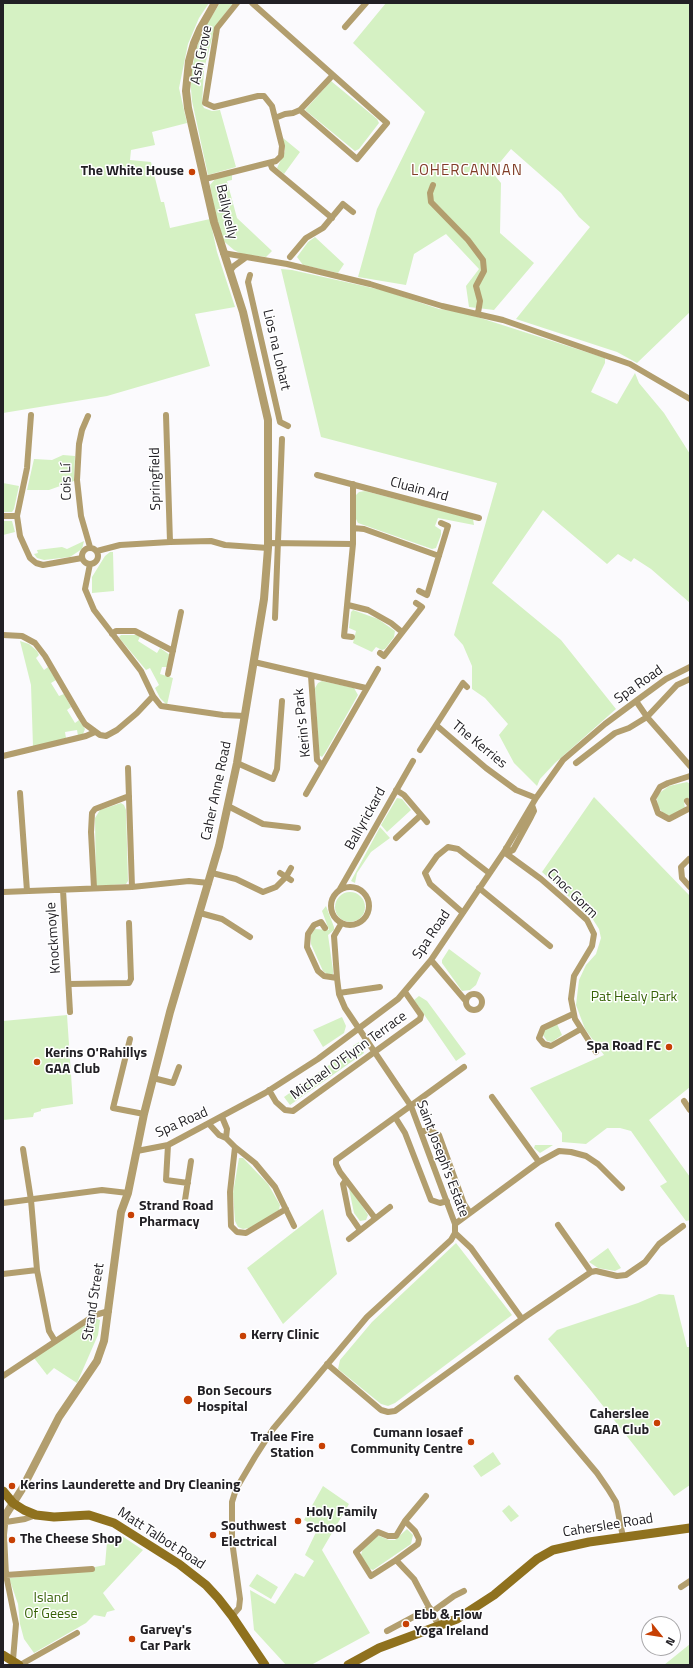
<!DOCTYPE html>
<meta charset="utf-8">
<style>
body{margin:0}
#map{position:relative;width:693px;height:1668px;overflow:hidden;background:#fbfafd;font-family:"Titillium Web",sans-serif}
canvas{display:block}
.frame{position:absolute;inset:0;border:4px solid #222025;pointer-events:none}
.north{position:absolute;left:641px;top:1616px;width:40px;height:40px;box-sizing:border-box;background:#fff;border:1px solid #a7a6a8;border-radius:50%;rotate:120deg;font-size:11px;font-weight:700;line-height:16px;text-align:center;color:#222025}
.north::after{content:'';display:block;margin:auto;width:14px;height:18px;background:#c74004;clip-path:polygon(50% 0,100% 100%,50% 72%,0 100%)}
</style>
<div id="map">
<canvas width="693" height="1668"></canvas>
<div class="frame"></div>
<div class="north">N</div>
</div>
<script>
const c = document.querySelector('canvas').getContext('2d');
c.lineJoin = 'round';
function fillPath(path, color) { c.fillStyle = color; c.fill(path, 'evenodd'); }
const toPath = rows => new Path2D(rows.map(r => 'M' + r).join(''));
function stroke(path, color, width, dash) { c.strokeStyle = color; c.lineWidth = width; c.lineCap = dash ? 'butt' : 'round'; c.setLineDash(dash || []); c.stroke(path); }
function write(font, color, halo, rows, align = 'center') {
  c.font = font + ' "Titillium Web",sans-serif'; c.lineWidth = 3; c.setLineDash([]); c.textBaseline = 'middle'; c.strokeStyle = halo; c.fillStyle = color; for (const [text, x, y, turn = 0] of rows) {
    c.save(); c.translate(x, y); c.rotate((+turn || 0) * Math.PI / 180); c.textAlign = isNaN(turn) ? turn : align; if (halo) c.strokeText(text, 0, 0); c.fillText(text, 0, 0); c.restore();
  }
}
fillPath(toPath([
 [3,3,209,3,199,18,188,44,179,88,187,123,152,132,155,145,131,150,130,160,151,162,161,202,164,202,170,228,210,219,217,252,235,307,195,314,210,366,107,396,3,413],
 [220,3,233,3,215,27,204,69,202,104,204,108,212,111,220,110,236,167,208,175,192,101,190,77,197,47,203,30],
 [386,3,690,3,690,312,637,363,617,352,516,319,590,227,579,217,561,193,511,149,492,172,501,183,500,233,534,263,494,310,469,307,466,286,479,269,446,234,414,254,406,285,358,277,377,209,425,112,353,43],
 [331,81,377,119,379,123,359,149,355,151,305,110],
 [283,138,300,152,284,174,277,168,285,151],
 [232,174,232,180,227,181,237,218,272,251,266,257,242,254,234,250,220,238,210,185,216,178],
 [315,237,344,264,338,273,303,265,297,257,308,242],
 [281,269,292,270,386,291,439,309,465,313,605,358,605,363,591,392,617,404,635,373,639,383,664,413,690,454,690,603,651,569,634,558,631,562,618,554,607,564,543,510,492,583,561,640,616,709,555,763,540,779,537,786,514,763,499,735,508,724,485,698,472,689,472,666,463,645,454,635,497,483,321,437],
 [63,455,75,456,74,481,49,490,27,490,34,459,52,460],
 [3,483,19,486,14,509,12,512,3,512],
 [365,491,473,519,474,525,438,518,435,526,441,530,441,535,436,548,432,549,358,523,356,519,355,496,359,492],
 [3,521,12,521,15,532,3,535],
 [84,541,82,549,70,557,44,560,37,558,34,554,38,553,37,550,62,547,67,549],
 [110,552,113,552,114,591,92,593,92,577,105,556],
 [353,610,378,619,395,631,394,637,385,649,382,650,376,647,372,652,353,643,356,631,349,628,351,612],
 [121,635,138,635,140,637,138,641,157,653,160,648,170,655,167,667,162,667,160,674,173,678,167,705,160,698,155,688,159,685,150,668,146,670,121,640,119,637],
 [20,641,29,644,37,651,39,655,36,658,44,670,48,667,56,680,51,683,59,696,64,694,71,707,67,710,75,723,79,720,85,729,83,734,78,736,77,730,65,732,66,738,33,747,31,685],
 [322,681,354,688,358,695,325,753,322,757,319,755,315,688,318,683],
 [687,782,690,784,690,800,688,798,684,801,685,809,671,816,664,814,658,807,657,799,658,794,669,786],
 [594,797,690,896,690,1087,649,1120,690,1177,690,1220,686,1221,660,1186,667,1182,631,1131,620,1128,607,1128,586,1144,562,1142,562,1133,530,1088,604,1055,585,1029,576,1005,579,980,586,965,596,954,601,938,599,929,592,918,542,872],
 [397,798,402,799,411,810,387,832,381,825],
 [121,803,124,805,126,810,128,881,126,884,96,886,95,818,100,810],
 [380,827,390,838,371,852,357,873,355,883,351,881],
 '335 907a15 15 0 1 1 30 0a15 15 0 1 1-30 0Z',
 [326,906,334,927,334,930,328,935,333,970,333,974,330,976,323,971,311,944,311,935,315,929,329,930,322,911],
 [449,949,481,973,476,985,470,990,462,991,442,963,442,960],
 [419,996,427,1001,466,1054,456,1061,414,1000],
 [67,1015,73,1104,41,1109,41,1111,34,1113,33,1117,3,1120,3,1021],
 [342,1017,346,1026,344,1033,323,1047,313,1030],
 [557,1024,562,1035,552,1042,547,1041,543,1035,544,1030],
 [359,1042,364,1053,290,1105,284,1097,353,1048,353,1046],
 [535,1145,553,1145,540,1153,534,1148],
 [239,1158,243,1158,268,1184,280,1205,279,1210,266,1219,249,1228,243,1229,238,1227,235,1221,233,1193],
 [349,1189,351,1189,368,1215,366,1220,360,1221,354,1213],
 [323,1209,337,1274,283,1324,247,1268],
 [456,1243,512,1315,395,1403,388,1406,381,1404,338,1369,340,1360,372,1322],
 [608,1248,621,1268,615,1271,598,1268,589,1262],
 [659,1294,674,1295,687,1347,690,1347,690,1485,674,1496,592,1392,548,1339,557,1330,638,1303],
 [95,1318,100,1320,98,1335,77,1383,54,1368,47,1375,34,1358],
 [493,1452,501,1464,481,1477,473,1466],
 [323,1486,349,1504,322,1550,370,1633,311,1665,286,1665,254,1630,250,1590,275,1604,295,1573,304,1577,314,1561,305,1555,318,1528,304,1520],
 [509,1505,519,1516,511,1522,502,1511],
 [407,1529,413,1535,411,1544,373,1570,368,1568,361,1555,363,1548,377,1535,389,1540,395,1540],
 [122,1536,143,1550,103,1593,115,1610,107,1612,105,1617,94,1615,86,1623,34,1653,24,1639,20,1624,18,1604,9,1578,94,1570,95,1567,105,1565,107,1542],
 [257,1574,278,1587,271,1599,249,1586],
 [690,1644,690,1665,664,1665]
]), '#d5f1c3');
stroke(toPath([
 [252,3,387,123,357,159,300,110,333,75],
 [345,27,366,3],
 [275,118,285,114,293,113,300,110],
 [270,163,272,168,332,218],
 [205,179,276,161,281,156,282,146,272,106,264,96,258,96,214,107,205,103,217,28,237,3],
 [433,185,430,193,431,202,468,240,483,260,484,271,476,286,480,301,478,313],
 [223,253,287,264,370,284,442,306,503,320,630,364,690,399],
 [290,257,306,238,323,228,343,204,353,212],
 [230,271,234,266,245,258],
 [250,275,248,282,280,422,288,426],
 [31,415,27,468,17,516,20,536,30,558,36,563,43,565,82,558],
 [166,415,170,542],
 [88,416,82,430,79,444,77,480,81,516,90,547],
 [317,475,479,518],
 [3,516,17,516],
 [353,528,364,529,439,556],
 [268,543,353,544],
 '82 556a8 8 0 1 1 16 0a8 8 0 1 1-16 0Z',
 [97,551,120,545,170,542,211,541,225,545,268,548],
 [90,564,85,589,94,610,141,671,153,696,161,706,223,715,245,716],
 [419,591,427,595,448,526,441,523],
 [348,605,368,610,391,623,402,632],
 [275,618,282,439],
 [112,634,116,631,135,631,173,651],
 [3,635,22,636,35,643,45,656,80,716,85,724,100,735,106,736,117,730,137,713,153,696],
 [352,637,344,636,353,544,353,484],
 [380,653,384,656,422,607,416,603],
 [254,662,366,688],
 [168,674,181,612],
 [311,676,317,760,322,765],
 [467,687,463,683,436,725,486,768,516,790,536,798],
 [636,701,647,717,690,766],
 [420,750,436,725],
 [3,756,86,736,95,732],
 [237,763,273,779,277,769,282,701],
 [576,763,615,733,629,728,647,717,677,685,690,679],
 [128,768,132,887],
 [690,776,668,783,660,787,653,799,658,813,669,819,690,808],
 [396,790,404,795,427,822],
 [20,793,27,891],
 [306,794,378,669],
 [687,801,690,805],
 [228,806,263,824,298,828],
 [396,838,421,815],
 [506,848,511,851,513,850,531,817,534,811,532,805],
 [504,852,541,879,564,899,587,920,594,934,592,946,574,976,571,999,575,1019,596,1052],
 [689,859,681,867,682,878,690,887],
 [212,873,236,879,263,892,276,887,286,877,291,868],
 [280,873,291,880],
 '331 906a19 19 0 1 1 38 0a19 19 0 1 1-38 0Z',
 [94,888,91,832,92,813,95,809,129,796],
 [479,888,550,946],
 [340,889,413,761],
 [63,890,70,1012],
 [3,892,132,887,189,881,209,883],
 [462,912,430,884,425,873,437,856,448,847,458,849,489,873],
 [200,913,222,919,250,937],
 [431,960,465,1000],
 [337,978,334,936,341,924],
 [69,984,129,983,131,979,129,923],
 [339,993,380,987],
 '466 1002a8 8 0 1 1 16 0a8 8 0 1 1-16 0Z',
 [573,1014,543,1028,539,1038,544,1044,551,1046,581,1029],
 [130,1039,113,1108,144,1114],
 [153,1078,173,1083,179,1067],
 [269,1090,276,1102,285,1110,293,1111,420,1019,421,1015,405,992],
 [492,1097,539,1162],
 [684,1101,690,1110],
 [222,1117,227,1129,226,1138],
 [395,1117,405,1133,431,1200,440,1203,447,1201],
 [209,1124,219,1135,226,1138,235,1147,230,1192,231,1226,237,1232,246,1233,286,1209],
 [421,1131,431,1131,439,1135,464,1204,470,1213],
 [168,1145,166,1180,188,1183],
 [235,1147,255,1163,275,1187,294,1226],
 [23,1149,31,1200,37,1270,49,1331,55,1341],
 [137,1151,168,1145,265,1093,318,1059,398,999,431,960,504,852,536,798,563,760,605,724,640,698,666,679,690,667],
 [346,1180,343,1184,349,1214,360,1230],
 [185,1200,191,1161],
 [3,1203,102,1190,128,1193],
 [375,1218,340,1172,336,1164,336,1160,464,1067],
 [455,1224,539,1162,559,1151,571,1152,586,1156,598,1164,622,1188],
 [558,1225,591,1272],
 [349,1239,390,1207],
 [3,1274,37,1270],
 [522,1319,591,1272,596,1271,617,1276,626,1275,645,1262,659,1244,683,1226],
 [327,1364,381,1410,388,1412,395,1411,522,1319,471,1248,455,1233],
 [3,1376,95,1315,109,1311],
 [517,1378,597,1473,608,1489,616,1502,623,1537],
 [6,1515,4,1535,6,1575,16,1624,13,1660],
 [405,1521,426,1496],
 [6,1522,25,1519,36,1515],
 [396,1560,418,1544,419,1539,415,1531,405,1521,396,1536,388,1536,378,1532,356,1552,371,1576,396,1560,414,1579,439,1626],
 [6,1575,92,1569],
 [681,1587,690,1581],
 [432,1612,454,1596,464,1591],
 [232,1616,239,1608,240,1599,232,1541,232,1502,236,1489,255,1457,273,1429,367,1317,451,1240,455,1233,455,1224,411,1106,345,1008,339,994,337,978,324,976,318,971,307,947,308,934,314,925,321,922,325,928],
 [387,1631,430,1608],
 [20,1665,77,1633]
]), '#b29e6e', 6);
stroke(toPath([
 [3,1519,22,1489,59,1417,97,1361,104,1341,121,1212,128,1193,144,1114,170,1012,219,846,237,763,264,599,268,548,268,420,243,312,214,222,188,108,186,91,189,61,194,43,200,29,215,3]
]), '#b29e6e', 8);
stroke(toPath([
 [3,1491,13,1503,24,1510,36,1515,54,1517,89,1515,114,1523,179,1564,206,1585,218,1598,232,1616,265,1665],
 [3,1655,19,1665],
 [348,1665,379,1648,457,1619,494,1595,537,1559,553,1550,589,1542,690,1528]
]), '#8f711e', 9);
for (const [x, y, r, color] of [
 [192,172,4,"#c74004"],
 [669,1047,4,"#c74004"],
 [37,1062,4,"#c74004"],
 [131,1215,4,"#c74004"],
 [243,1336,4,"#c74004"],
 [188,1400,5,"#c74004"],
 [657,1423,4,"#c74004"],
 [471,1442,4,"#c74004"],
 [322,1446,4,"#c74004"],
 [12,1486,4,"#c74004"],
 [298,1521,4,"#c74004"],
 [213,1535,4,"#c74004"],
 [12,1540,4,"#c74004"],
 [406,1624,4,"#c74004"],
 [132,1639,4,"#c74004"]
]) { const dot = new Path2D(); dot.arc(x, y, r, 0, 2 * Math.PI); c.fillStyle = color; c.fill(dot); stroke(dot, '#fff', 1.5); }
write('14px', '#222025', '#fff', [
 ["Ash Grove",202,55,-78],
 ["Ballyvelly",226,212,77],
 ["Lios na Lohart",276,350,77],
 ["Springfield",156,479,-91],
 ["Cois Lí",67,482,-91],
 ["Cluain Ard",419,490,15],
 ["Spa Road",639,685,-35],
 ["Kerin's Park",303,723,-96],
 ["The Kerries",479,745,39],
 ["Caher Anne Road",217,791,-78],
 ["Ballyrickard",366,819,-61],
 ["Cnoc Gorm",572,894,44],
 ["Spa Road",432,935,-56],
 ["Knockmoyle",54,938,-94],
 ["Michael O'Flynn Terrace",349,1056,-36],
 ["Spa Road",182,1123,-24],
 ["Saint Joseph's Estate",442,1159,69],
 ["Strand Street",94,1302,-81],
 ["Caherslee Road",608,1526,-9],
 ["Matt Talbot Road",161,1539,33]
]);
write('bold 14px', '#222025', '#fff', [
 ["The White House",184,172,"right"],
 ["Spa Road FC",661,1047,"right"],
 ["Kerins O'Rahillys",45,1054],
 ["GAA Club",45,1070],
 ["Strand Road",139,1207],
 ["Pharmacy",139,1223],
 ["Kerry Clinic",251,1336],
 ["Bon Secours",197,1392],
 ["Hospital",197,1408],
 ["Caherslee",649,1415,"right"],
 ["GAA Club",649,1431,"right"],
 ["Cumann Iosaef",463,1434,"right"],
 ["Community Centre",463,1450,"right"],
 ["Tralee Fire",314,1438,"right"],
 ["Station",314,1454,"right"],
 ["Kerins Launderette and Dry Cleaning",20,1486],
 ["Holy Family",306,1513],
 ["School",306,1529],
 ["Southwest",221,1527],
 ["Electrical",221,1543],
 ["The Cheese Shop",20,1540],
 ["Ebb & Flow",414,1616],
 ["Yoga Ireland",414,1632],
 ["Garvey's",140,1631],
 ["Car Park",140,1647]
], 'left');
write('14px', '#376207', '#fff', [
 ["Pat Healy Park",634,998],
 ["Island",51,1599],
 ["Of Geese",51,1615]
]);
c.letterSpacing = '1px';
write('15px', '#813d27', '#fff', [
 ["LOHERCANNAN",467,171]
]);
c.letterSpacing = '0px';
</script>
